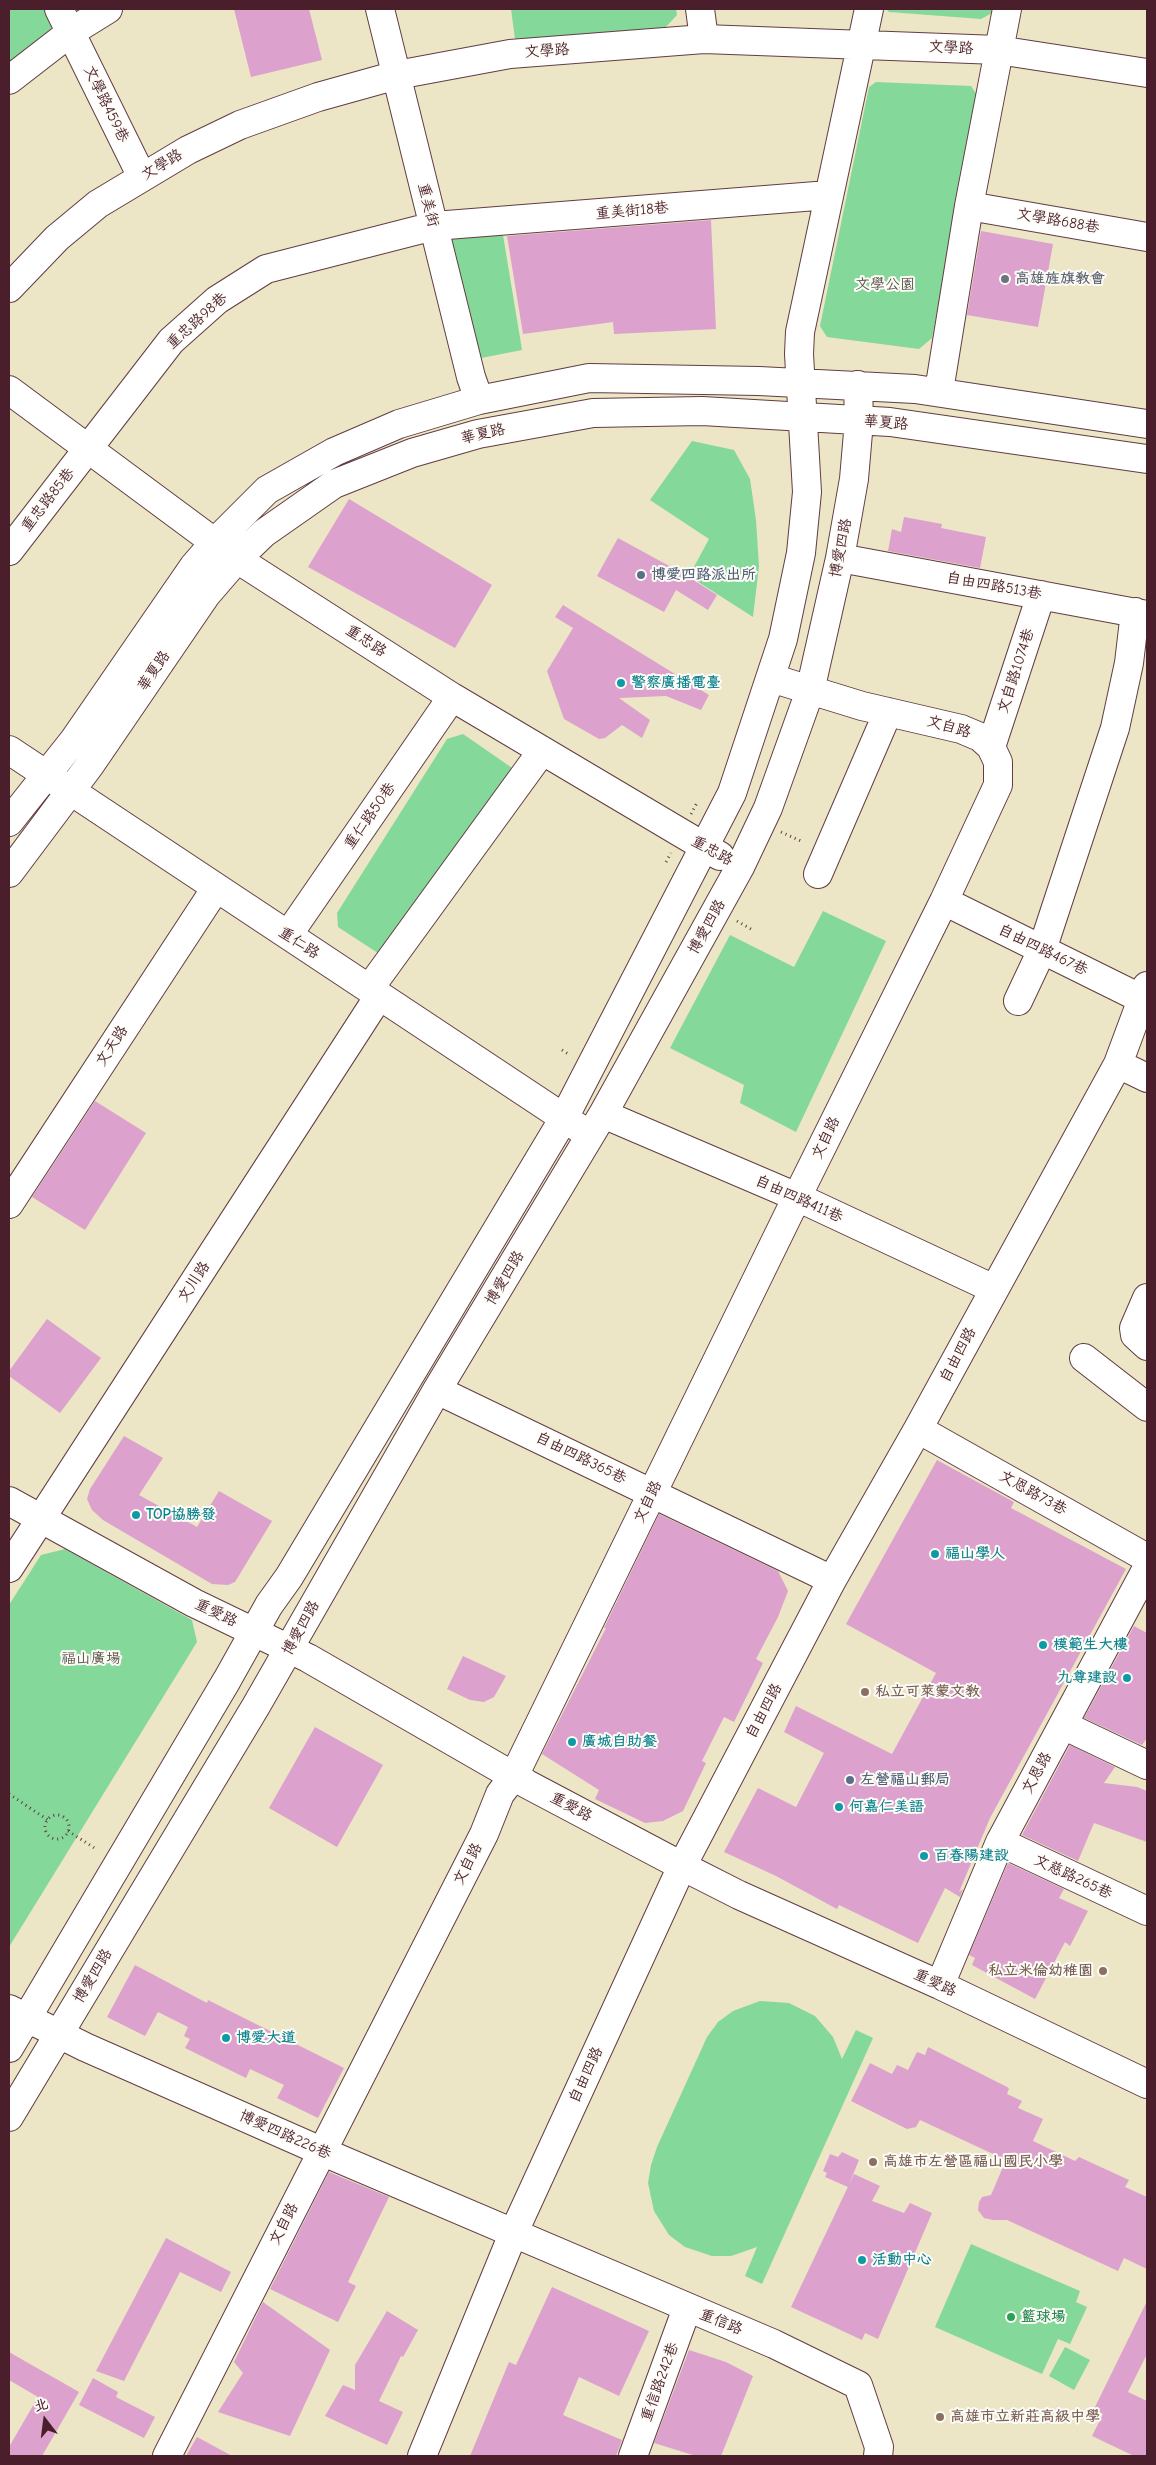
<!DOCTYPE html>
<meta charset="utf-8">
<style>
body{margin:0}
#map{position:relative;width:1156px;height:2465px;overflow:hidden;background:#ece5c6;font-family:"Comic Neue","LXGW WenKai TC",sans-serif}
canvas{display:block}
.frame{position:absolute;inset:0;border:10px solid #4a1f2b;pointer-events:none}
.north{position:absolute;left:20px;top:2395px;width:50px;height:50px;-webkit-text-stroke:4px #fdfcf7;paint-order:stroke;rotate:345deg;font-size:14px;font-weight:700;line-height:20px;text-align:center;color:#4a1f2b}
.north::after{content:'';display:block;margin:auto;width:18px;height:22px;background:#4a1f2b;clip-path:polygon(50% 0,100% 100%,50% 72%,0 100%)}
</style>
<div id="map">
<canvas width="1156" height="2465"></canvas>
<div class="frame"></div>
<div class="north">北</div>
</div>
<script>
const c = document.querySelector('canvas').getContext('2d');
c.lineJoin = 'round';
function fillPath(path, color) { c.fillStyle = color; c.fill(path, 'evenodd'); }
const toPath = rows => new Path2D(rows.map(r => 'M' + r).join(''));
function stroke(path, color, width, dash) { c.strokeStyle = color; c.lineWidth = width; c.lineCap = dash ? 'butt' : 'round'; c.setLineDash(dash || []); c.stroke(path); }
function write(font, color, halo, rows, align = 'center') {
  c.font = font + ' "Comic Neue","LXGW WenKai TC",sans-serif'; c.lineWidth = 4; c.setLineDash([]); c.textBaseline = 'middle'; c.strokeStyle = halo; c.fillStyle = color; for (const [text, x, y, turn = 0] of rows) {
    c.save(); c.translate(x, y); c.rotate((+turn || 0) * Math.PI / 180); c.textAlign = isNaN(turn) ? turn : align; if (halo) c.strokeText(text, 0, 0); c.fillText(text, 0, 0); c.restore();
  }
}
fillPath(toPath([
 [9,9,45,9,52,25,48,40,9,70],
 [511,9,676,9,677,15,663,30,515,39],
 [886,9,995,9,994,12,981,19,889,12],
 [876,82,971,86,977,95,932,338,919,349,827,337,820,326,869,87],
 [501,223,522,350,476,359,443,237],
 [692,441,734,450,750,479,756,520,759,566,753,617,689,576,709,539,650,500],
 [463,734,518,772,384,957,338,927,337,913,447,739],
 [823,911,886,941,796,1132,740,1103,744,1085,670,1048,730,935,794,967],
 [65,1549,192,1620,197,1642,9,1947,9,1605,41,1555],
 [760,2001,789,2003,815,2016,833,2037,842,2059,856,2030,873,2038,762,2284,745,2276,757,2247,731,2256,712,2256,685,2247,669,2235,654,2211,648,2183,651,2165,657,2147,707,2037,718,2022,733,2011],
 [971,2244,1080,2291,1076,2302,1087,2307,1070,2344,1058,2339,1042,2374,935,2327],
 [1065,2347,1090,2360,1074,2390,1049,2376]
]), '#84d89a');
fillPath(toPath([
 [234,9,309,9,322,60,251,77],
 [711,220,716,329,614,334,613,322,523,334,507,236],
 [981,231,1053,244,1038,327,967,315],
 [349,499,492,585,455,648,308,567],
 [904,517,942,524,941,528,986,537,980,568,888,551,892,529,901,532],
 [618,538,684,574,717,595,708,610,676,590,664,612,597,576],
 [563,605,709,695,701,710,666,696,619,698,650,720,642,738,622,725,605,738,599,739,564,719,547,671,573,628,555,617],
 [95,1101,146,1133,85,1230,32,1197],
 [47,1319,101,1358,60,1413,9,1376,9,1371],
 [124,1436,163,1458,139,1495,197,1527,219,1491,272,1521,235,1582,228,1585,212,1584,103,1520,92,1510,87,1499,90,1489],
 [937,1460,1014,1502,1011,1508,1126,1569,990,1818,959,1892,963,1889,960,1897,945,1888,918,1943,839,1905,837,1909,776,1876,724,1852,758,1788,796,1807,824,1753,784,1732,796,1706,892,1754,936,1673,846,1624],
 [659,1514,778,1571,788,1591,778,1617,756,1659,763,1663,734,1722,724,1717,702,1761,706,1763,683,1811,663,1821,645,1823,595,1799,599,1790,542,1754,606,1628,604,1628],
 [1134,1626,1147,1633,1147,1738,1142,1745,1084,1718],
 [463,1656,506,1676,494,1697,484,1702,470,1700,447,1689],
 [315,1727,383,1765,337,1847,269,1808],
 [1070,1745,1115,1767,1104,1783,1137,1787,1147,1791,1147,1842,1094,1823,1078,1861,1022,1835],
 [1008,1863,1064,1889,1059,1898,1088,1911,1070,1946,1065,1942,1035,1999,972,1965,975,1958,969,1955],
 [135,1965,207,2003,208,2000,344,2068,318,2118,277,2098,284,2085,250,2069,246,2078,185,2048,190,2039,184,2036,188,2027,158,2012,145,2036,107,2017],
 [928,2047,1009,2088,1007,2094,1022,2101,1018,2108,1043,2119,1033,2141,1075,2161,1079,2157,1129,2180,1125,2187,1147,2197,1147,2269,1124,2258,1118,2271,1007,2220,993,2220,984,2218,978,2210,979,2202,982,2197,991,2195,1006,2160,920,2120,916,2127,907,2129,851,2101,870,2063,892,2074,897,2065,908,2070,917,2052,925,2055],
 [842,2152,859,2160,848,2187,825,2177,827,2173,823,2171,830,2154,838,2157],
 [329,2172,389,2197,348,2282,356,2286,338,2322,270,2289],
 [854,2174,880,2186,872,2201,904,2213,910,2203,932,2213,878,2339,865,2333,862,2340,791,2307],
 [166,2238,231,2272,221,2292,180,2272,124,2381,96,2371],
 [552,2287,649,2331,619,2396,579,2377,563,2415,622,2440,616,2456,470,2456,509,2362,516,2365],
 [1147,2301,1147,2354,1128,2392,1147,2401,1147,2456,1134,2456,1092,2436,1103,2414,1094,2409],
 [263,2302,330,2350,290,2436,218,2412,243,2373,234,2362],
 [387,2311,418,2330,403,2357,401,2356,379,2401,403,2412,387,2445,325,2416,343,2385,355,2390,355,2365],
 [689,2350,726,2362,753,2376,721,2456,696,2456,654,2443],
 [9,2352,79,2392,42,2456,9,2456,9,2447,38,2397,9,2380],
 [93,2378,118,2392,116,2397,155,2417,144,2438,79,2405],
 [197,2437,232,2456,186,2456]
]), '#dca2cd');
const minor = toPath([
 [59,9,142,177],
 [380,9,471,377,479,400],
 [700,9,704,39],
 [9,80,71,32,108,9],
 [969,206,1147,237],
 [9,288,57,238,98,204,188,150,240,125,318,97,397,75,510,54,704,39,998,50,1147,73],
 [9,390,237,559,452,697,720,856],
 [939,391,969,206,1007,9],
 [9,551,171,341,217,300,266,269,434,226,829,195],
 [840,558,1147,615],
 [991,747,1041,595],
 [9,750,579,1128],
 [9,822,74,740,194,566,214,543,267,490,334,452,399,424,479,400,589,378,759,381,915,389,1147,424],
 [9,873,90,765,206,595,237,559,264,533,334,484,412,453,478,434,593,413,702,411,890,422,1147,459],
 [818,874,888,712],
 [944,901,1142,999],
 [288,935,452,697],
 [369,989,542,751],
 [1018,1001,1042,950,1115,728,1129,663,1135,612],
 [1118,1064,1147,1078],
 [603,1114,797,1197,994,1289],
 [9,1204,216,888],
 [1147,1298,1134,1328,1135,1335,1147,1346],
 [1084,1358,1147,1407],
 [437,1390,832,1580],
 [918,1429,1147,1558],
 [9,1501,194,1603,308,1658,527,1784,682,1866,739,1895,940,1985,1147,2084],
 [9,1568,379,996],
 [1063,1725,1147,1765],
 [1000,1842,1147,1911],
 [940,1985,1000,1842,1147,1568],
 [9,2009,85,2047,321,2151,774,2344,858,2385,879,2447,878,2456],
 [9,2048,227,1680,269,1605,289,1577,564,1118,732,793,783,639,801,553,807,492,799,354,800,332,869,9],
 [9,2117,256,1706,437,1390,603,1114,740,867,768,808,810,691,840,558,854,479,859,421,858,385],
 [167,2456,484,1834,500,1794,514,1776,797,1197,944,901,998,785,998,762,991,747,980,737,961,729,862,706,771,678],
 [422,2456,513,2234,682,1866,832,1580,918,1429,1118,1064,1147,986],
 [633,2456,687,2308]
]);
stroke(minor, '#623d42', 30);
stroke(toPath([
 [691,814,698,801],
 [781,832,801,841],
 [666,862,671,853],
 [737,921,751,929],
 [562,1050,570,1055],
 [9,1794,48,1820],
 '45 1827a12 12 0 1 1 24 0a12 12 0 1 1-24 0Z',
 [68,1831,96,1849]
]), '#623d42', 3, [1, 4]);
stroke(minor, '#fff', 28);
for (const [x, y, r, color] of [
 [1005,279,5,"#6b7280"],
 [641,575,5,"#5c6f8a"],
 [621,683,5,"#0f9aa8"],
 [136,1515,5,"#0f9aa8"],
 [935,1554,5,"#0f9aa8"],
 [1043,1645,5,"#0f9aa8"],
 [1127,1678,5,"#0f9aa8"],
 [865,1692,5,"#8d6e63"],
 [572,1742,5,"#0f9aa8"],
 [850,1780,5,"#5c6f8a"],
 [839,1807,5,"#0f9aa8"],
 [924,1856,5,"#0f9aa8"],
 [1103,1971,5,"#8d6e63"],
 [226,2038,5,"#0f9aa8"],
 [873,2162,5,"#8d6e63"],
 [862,2260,5,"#0f9aa8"],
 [1011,2317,5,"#2e9e5b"],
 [940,2417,5,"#8d6e63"]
]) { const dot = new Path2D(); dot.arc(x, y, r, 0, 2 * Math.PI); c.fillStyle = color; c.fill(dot); stroke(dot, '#fdfcf7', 2); }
write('15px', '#4a1f2b', '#fdfcf7', [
 ["文學路",951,48,3],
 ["文學路",547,51,-4],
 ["文學路459巷",106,104,64],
 ["文學路",162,165,-31],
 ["重美街",428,205,76],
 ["重美街18巷",632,211,-5],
 ["文學路688巷",1058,221,10],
 ["重忠路98巷",197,321,-42],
 ["華夏路",886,423,5],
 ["華夏路",483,434,-13],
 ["重忠路85巷",48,500,-52],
 ["博愛四路",841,548,-79],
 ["自由四路513巷",994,586,10],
 ["重忠路",366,641,33],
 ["華夏路",154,671,-56],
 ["文自路1074巷",1016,671,-72],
 ["文自路",949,727,16],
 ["重仁路50巷",370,816,-55],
 ["重忠路",712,851,29],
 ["博愛四路",707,927,-61],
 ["重仁路",299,943,33],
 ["自由四路467巷",1043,950,26],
 ["文天路",112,1046,-57],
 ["文自路",826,1138,-64],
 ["自由四路411巷",799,1199,24],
 ["博愛四路",505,1278,-59],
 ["文川路",194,1282,-57],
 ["自由四路",958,1355,-62],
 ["自由四路365巷",581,1458,26],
 ["文恩路73巷",1033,1493,29],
 ["文自路",648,1502,-64],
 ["重愛路",216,1613,26],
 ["博愛四路",301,1628,-61],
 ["自由四路",764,1711,-62],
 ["文恩路",1037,1773,-61],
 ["重愛路",571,1807,28],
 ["文自路",468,1864,-63],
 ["文慈路265巷",1073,1877,25],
 ["博愛四路",93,1976,-59],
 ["重愛路",935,1983,25],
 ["自由四路",586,2075,-65],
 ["博愛四路226巷",285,2135,24],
 ["文自路",284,2224,-63],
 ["重信路",721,2322,22],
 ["重信路242巷",660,2382,-70]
]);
write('bold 15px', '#5b616d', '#fdfcf7', [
 ["高雄旌旗教會",1015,279]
], 'left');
write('15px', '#5b564c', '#fdfcf7', [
 ["文學公園",885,285],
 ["福山廣場",91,1659]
]);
write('bold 15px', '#4e5e75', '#fdfcf7', [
 ["博愛四路派出所",651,575],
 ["左營福山郵局",860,1780]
], 'left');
write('bold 15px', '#0d838f', '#fdfcf7', [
 ["警察廣播電臺",631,683],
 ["TOP協勝發",146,1515],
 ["福山學人",945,1554],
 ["模範生大樓",1053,1645],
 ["九尊建設",1117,1678,"right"],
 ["廣城自助餐",582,1742],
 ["何嘉仁美語",849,1807],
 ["百春陽建設",934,1856],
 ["博愛大道",236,2038],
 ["活動中心",872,2260]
], 'left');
write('bold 15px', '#785e54', '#fdfcf7', [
 ["私立可萊蒙文教",875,1692],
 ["私立米倫幼稚園",1093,1971,"right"],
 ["高雄市左營區福山國民小學",883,2162],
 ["高雄市立新莊高級中學",950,2417]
], 'left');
write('bold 15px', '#27864d', '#fdfcf7', [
 ["籃球場",1021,2317]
], 'left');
</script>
